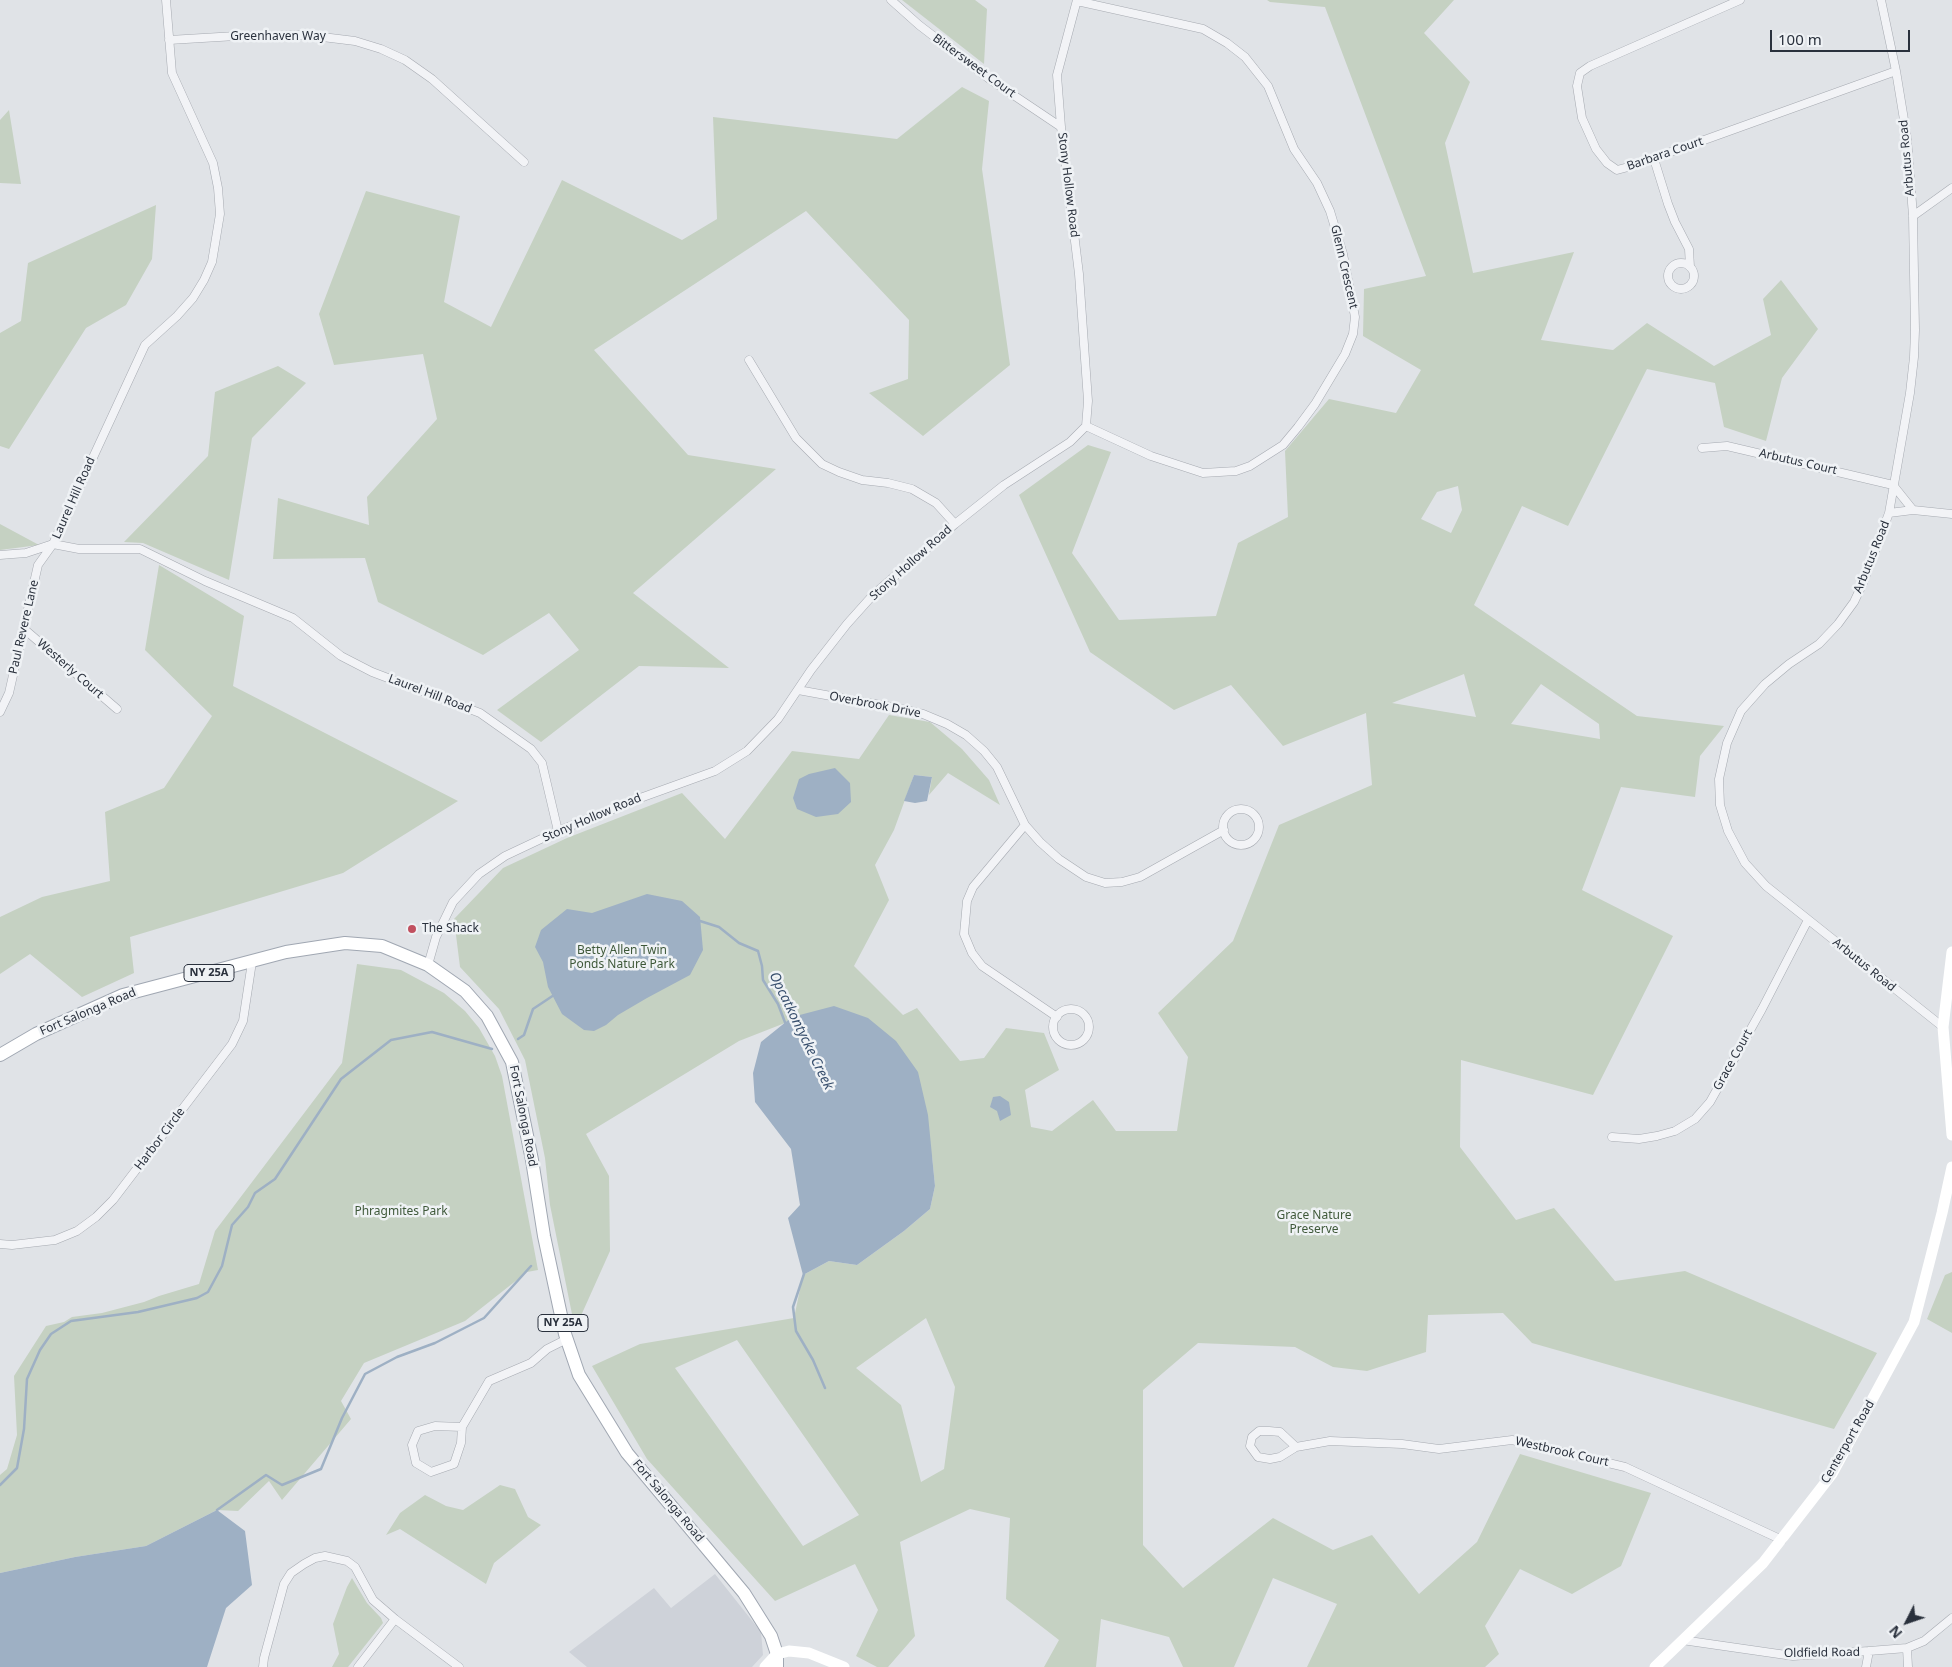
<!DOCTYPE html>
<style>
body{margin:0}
#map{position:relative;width:1952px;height:1667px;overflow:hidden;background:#e0e3e7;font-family:"Noto Sans",sans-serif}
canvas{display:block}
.north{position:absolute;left:1882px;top:1597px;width:50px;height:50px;-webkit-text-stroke:4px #eff2f5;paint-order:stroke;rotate:229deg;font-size:14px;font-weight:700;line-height:20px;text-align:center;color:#2a313d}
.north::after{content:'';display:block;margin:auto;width:18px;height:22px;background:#2a313d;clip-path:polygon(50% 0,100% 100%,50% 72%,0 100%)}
.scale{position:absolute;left:1770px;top:30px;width:140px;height:22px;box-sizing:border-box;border:2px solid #2a313d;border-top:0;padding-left:6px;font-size:15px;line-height:18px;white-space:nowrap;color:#2a313d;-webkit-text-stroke:4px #eff2f5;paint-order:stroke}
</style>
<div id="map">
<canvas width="1952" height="1667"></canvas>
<div class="north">N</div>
<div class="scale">100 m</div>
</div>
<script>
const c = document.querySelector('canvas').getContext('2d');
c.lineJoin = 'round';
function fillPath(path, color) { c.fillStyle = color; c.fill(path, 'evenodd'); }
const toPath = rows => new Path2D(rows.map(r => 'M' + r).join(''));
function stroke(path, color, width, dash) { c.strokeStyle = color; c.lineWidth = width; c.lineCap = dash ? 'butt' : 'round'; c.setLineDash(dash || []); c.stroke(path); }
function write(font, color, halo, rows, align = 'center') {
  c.font = font + ' "Noto Sans",sans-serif'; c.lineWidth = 5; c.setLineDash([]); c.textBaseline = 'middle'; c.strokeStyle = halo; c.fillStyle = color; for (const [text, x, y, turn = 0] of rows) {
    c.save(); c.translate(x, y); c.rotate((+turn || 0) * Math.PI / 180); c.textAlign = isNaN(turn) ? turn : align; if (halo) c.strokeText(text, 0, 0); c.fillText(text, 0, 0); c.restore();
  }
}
fillPath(toPath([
 [715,1574,761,1632,763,1655,752,1667,587,1667,569,1652,654,1588,671,1608]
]), '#ced2d9');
fillPath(toPath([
 [902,0,975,0,987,9,984,64],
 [1267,0,1454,0,1424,33,1470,82,1445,143,1473,273,1574,252,1541,340,1613,350,1647,323,1714,366,1771,335,1763,299,1781,280,1818,329,1782,378,1766,441,1724,427,1715,383,1647,369,1568,526,1522,506,1474,605,1637,716,1724,726,1700,756,1695,797,1621,787,1582,890,1673,936,1593,1095,1461,1060,1460,1147,1516,1220,1554,1208,1615,1281,1685,1271,1877,1353,1834,1429,1532,1343,1503,1313,1428,1315,1426,1352,1367,1371,1333,1367,1295,1347,1198,1343,1143,1390,1143,1545,1183,1588,1273,1518,1333,1550,1372,1535,1419,1594,1477,1542,1520,1454,1651,1493,1621,1566,1572,1594,1520,1569,1485,1626,1499,1654,1485,1667,1307,1667,1337,1604,1273,1578,1234,1667,1183,1667,1169,1637,1101,1619,1096,1667,1044,1667,1059,1640,1006,1599,1010,1518,970,1509,900,1542,915,1636,888,1667,877,1667,856,1656,878,1610,855,1564,775,1601,647,1459,592,1366,640,1344,794,1318,803,1275,829,1261,857,1265,904,1231,930,1209,935,1186,932,1156,792,1017,785,1023,739,1041,586,1134,609,1176,610,1251,575,1329,550,1205,545,1158,525,1060,499,1009,460,967,454,919,503,868,567,838,682,793,725,839,792,751,859,759,889,715,930,722,962,749,989,780,1000,805,948,773,929,795,932,777,914,775,894,830,875,865,889,900,854,966,903,1015,917,1008,960,1061,984,1058,1006,1028,1044,1033,1059,1070,1025,1090,1031,1127,1052,1131,1093,1100,1116,1131,1177,1131,1188,1057,1158,1013,1233,941,1279,825,1372,785,1366,713,1283,746,1231,685,1174,710,1090,652,1019,495,1088,445,1111,452,1072,553,1119,620,1216,616,1238,543,1288,517,1285,451,1329,399,1396,413,1421,370,1363,336,1364,289,1426,276,1325,7,1270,2],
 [1458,486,1462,510,1451,533,1421,519,1437,492],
 [1464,674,1476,717,1392,703],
 [1541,684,1599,724,1600,739,1511,724],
 [926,1318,955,1387,944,1469,921,1482,901,1405,856,1368],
 [737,1340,859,1515,803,1546,675,1368],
 [962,87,989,101,982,169,1010,365,923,436,869,393,908,379,909,320,806,211,594,350,688,455,776,469,633,593,729,668,639,666,541,742,497,710,579,650,549,613,483,655,378,602,365,558,273,559,278,498,369,525,367,497,437,419,423,354,334,365,319,314,366,191,460,216,444,302,491,327,562,180,682,240,717,219,713,117,897,139],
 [9,110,21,184,0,183,0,120],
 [156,205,152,259,126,305,86,328,9,449,0,446,0,333,21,321,28,263],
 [278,366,306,383,252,438,229,580,143,543,124,542,208,456,215,392],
 [0,524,39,545,0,550],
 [159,565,244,616,233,686,458,801,343,873,130,937,134,973,82,997,30,954,0,974,0,917,42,897,110,881,105,812,164,788,212,716,145,650],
 [357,964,401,970,444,993,465,1011,479,1028,495,1056,502,1076,538,1270,527,1272,465,1321,364,1363,341,1401,351,1419,282,1500,269,1481,238,1511,217,1510,146,1546,75,1557,0,1573,0,1475,7,1469,17,1435,14,1376,46,1326,64,1322,72,1317,102,1313,144,1302,159,1296,199,1284,215,1231,342,1063],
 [1952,1272,1952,1333,1927,1319,1945,1275],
 [500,1485,515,1489,528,1517,541,1525,494,1563,486,1584,400,1529,386,1535,400,1513,425,1495,446,1506,463,1510],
 [352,1578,367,1603,381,1618,383,1623,348,1667,332,1667,339,1654,333,1624,347,1587]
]), '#c5d1c2');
fillPath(toPath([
 [835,768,850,783,851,802,838,814,816,817,797,809,793,798,799,779,809,774],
 [914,775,932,777,927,801,915,803,904,801],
 [647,894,682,901,700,917,703,950,690,975,647,998,618,1015,606,1025,594,1031,584,1030,562,1014,548,987,543,962,535,947,541,930,567,909,592,913],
 [834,1006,868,1018,896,1041,918,1072,928,1115,935,1186,930,1209,904,1231,857,1265,829,1261,803,1275,788,1218,800,1205,791,1149,755,1102,753,1073,761,1042,792,1017],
 [1000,1096,1009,1102,1011,1115,1000,1121,997,1111,990,1107,993,1097],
 [217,1510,245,1531,252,1585,226,1608,207,1667,0,1667,0,1573,75,1557,146,1546]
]), '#9eb0c4');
stroke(toPath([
 [697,923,700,921,719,927,739,943,758,951,762,966,763,980,778,1004,786,1025],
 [518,1039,524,1035,533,1009,554,995],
 [804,1274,793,1307,796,1331,813,1360,825,1388],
 [0,1485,17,1468,24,1429,27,1379,40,1350,51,1334,71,1321,138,1312,197,1298,208,1292,222,1266,232,1225,248,1207,255,1193,275,1179,341,1079,391,1040,432,1032,492,1049],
 [217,1510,266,1475,282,1485,321,1469,342,1418,365,1374,397,1357,435,1343,484,1318,531,1266]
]), '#9eb0c4', 2.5);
const street = toPath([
 [891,0,919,25,988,78,1061,127],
 [1740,0,1590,66,1580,73,1577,86,1582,118,1596,149,1607,163,1617,170,1632,166,1896,71],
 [1881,0,1896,71,1907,138,1913,216,1915,330,1914,357,1910,393,1889,513,1863,583,1854,602,1838,624,1819,644,1789,664,1765,684,1741,711,1727,743,1719,779,1720,805,1728,831,1745,863,1766,886,1943,1027],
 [1077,1,1203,29,1227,43,1245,57,1268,86,1294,149,1317,183,1330,211,1343,254,1355,317,1353,334,1345,354,1315,404,1298,427,1283,445,1250,466,1236,471,1203,473,1151,456,1086,426],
 [169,40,236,36,306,35,355,41,381,49,405,60,432,79,524,162],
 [1654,159,1668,204,1675,222,1689,249,1690,267],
 [1913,216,1952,188],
 '1668 276a13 13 0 1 1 26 0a13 13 0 1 1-26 0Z',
 [749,360,796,438,822,464,839,472,862,480,888,483,912,489,936,503,955,524],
 [1702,448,1727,446,1893,485,1913,510],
 [1889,513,1913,510,1952,514],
 [0,555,26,553,53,544,79,549,140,549,205,581,293,618,341,656,372,672,480,713,531,749,542,763,558,831],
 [23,628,117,709],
 [798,690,897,708,923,714,947,724,966,735,984,751,997,767,1025,825,1040,842,1059,859,1086,877,1105,883,1122,882,1140,877,1224,830],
 [0,712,9,693,38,565,53,544,145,345,177,316,193,298,204,280,212,262,220,214,218,188,213,163,172,73,166,0],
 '1223 827a18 18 0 1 1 36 0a18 18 0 1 1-36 0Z',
 [1025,825,973,887,967,901,964,934,972,953,982,966,1057,1017],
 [428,965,436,937,453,902,479,874,505,856,558,831,643,797,715,771,747,751,778,719,811,670,847,624,873,595,955,524,1004,485,1070,442,1086,426,1088,401,1079,274,1061,127,1057,75,1077,0],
 '1053 1027a18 18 0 1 1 36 0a18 18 0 1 1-36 0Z',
 [1612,1137,1639,1139,1657,1136,1675,1131,1695,1119,1710,1102,1762,1009,1808,920],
 [0,1244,12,1245,55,1240,77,1231,96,1217,113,1200,232,1044,243,1021,252,962],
 [462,1427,435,1426,418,1431,412,1445,416,1463,431,1472,454,1464,461,1443,462,1427,489,1381,531,1363,547,1349,567,1339],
 [1296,1447,1280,1432,1269,1431,1259,1431,1252,1437,1250,1446,1258,1457,1270,1459,1280,1457,1296,1447,1330,1441,1402,1444,1439,1449,1512,1440,1625,1467,1782,1540],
 [395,1619,459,1667],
 [1682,1640,1793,1656,1869,1651,1907,1648,1924,1641,1952,1618],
 [1907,1648,1908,1667],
 [263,1667,264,1658,284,1584,291,1573,304,1564,315,1558,325,1556,347,1561,355,1567,373,1600,395,1619,358,1667],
 [1866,1667,1869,1651]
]);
const primary = toPath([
 [0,1055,36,1034,123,995,286,952,345,943,382,946,428,965,465,991,487,1016,512,1062,532,1160,544,1236,565,1334,579,1375,627,1453,744,1593,771,1636,777,1654,777,1667]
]);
stroke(street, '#a6aab1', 9);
stroke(primary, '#a0a7b2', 14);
stroke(street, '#f2f3f6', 8);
stroke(toPath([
 [1952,952,1943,1027,1952,1135],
 [765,1667,777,1654,789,1651,809,1653,844,1667],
 [1655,1667,1763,1563,1832,1474,1914,1322,1942,1213,1952,1167]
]), '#fff', 11);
stroke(primary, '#fff', 12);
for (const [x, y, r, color] of [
 [412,929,5,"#c1505f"]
]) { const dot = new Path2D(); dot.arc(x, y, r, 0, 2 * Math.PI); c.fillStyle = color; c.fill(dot); stroke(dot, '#eff2f5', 2); }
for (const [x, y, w] of [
 [209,973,50],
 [563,1323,50]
]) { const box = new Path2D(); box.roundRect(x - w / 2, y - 8.5, w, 17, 4); c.fillStyle = '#eff2f5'; c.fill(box); stroke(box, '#2a313d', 1); }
write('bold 11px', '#2a313d', null, [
 ["NY 25A",209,973],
 ["NY 25A",563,1323]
]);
write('12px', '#2a313d', '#eff2f5', [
 ["Greenhaven Way",278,37],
 ["Bittersweet Court",974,66,36],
 ["Barbara Court",1665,154,-19],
 ["Arbutus Road",1907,158,-95],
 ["Stony Hollow Road",1068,185,83],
 ["Glenn Crescent",1344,267,77],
 ["Arbutus Court",1798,462,13],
 ["Laurel Hill Road",74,498,-66],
 ["Arbutus Road",1872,557,-68],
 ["Stony Hollow Road",911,563,-42],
 ["Paul Revere Lane",24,627,-77],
 ["Westerly Court",70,669,41],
 ["Laurel Hill Road",430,694,21],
 ["Overbrook Drive",875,705,11],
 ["Stony Hollow Road",592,818,-23],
 ["Arbutus Road",1864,965,39],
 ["Fort Salonga Road",88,1012,-23],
 ["Grace Court",1733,1060,-61],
 ["Fort Salonga Road",523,1116,79],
 ["Harbor Circle",160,1139,-53],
 ["Centerport Road",1848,1442,-60],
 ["Westbrook Court",1562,1452,13],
 ["Fort Salonga Road",668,1501,50],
 ["Oldfield Road",1822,1653,-1]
]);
write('12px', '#2a313d', '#eff2f5', [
 ["The Shack",422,929]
], 'left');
write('12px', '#3e5839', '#eff2f5', [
 ["Betty Allen Twin",622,951],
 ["Ponds Nature Park",622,965],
 ["Phragmites Park",401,1212],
 ["Grace Nature",1314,1216],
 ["Preserve",1314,1230]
]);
write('italic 14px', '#384f6d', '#eff2f5', [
 ["Opcatkontycke Creek",801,1031,64]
]);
</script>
